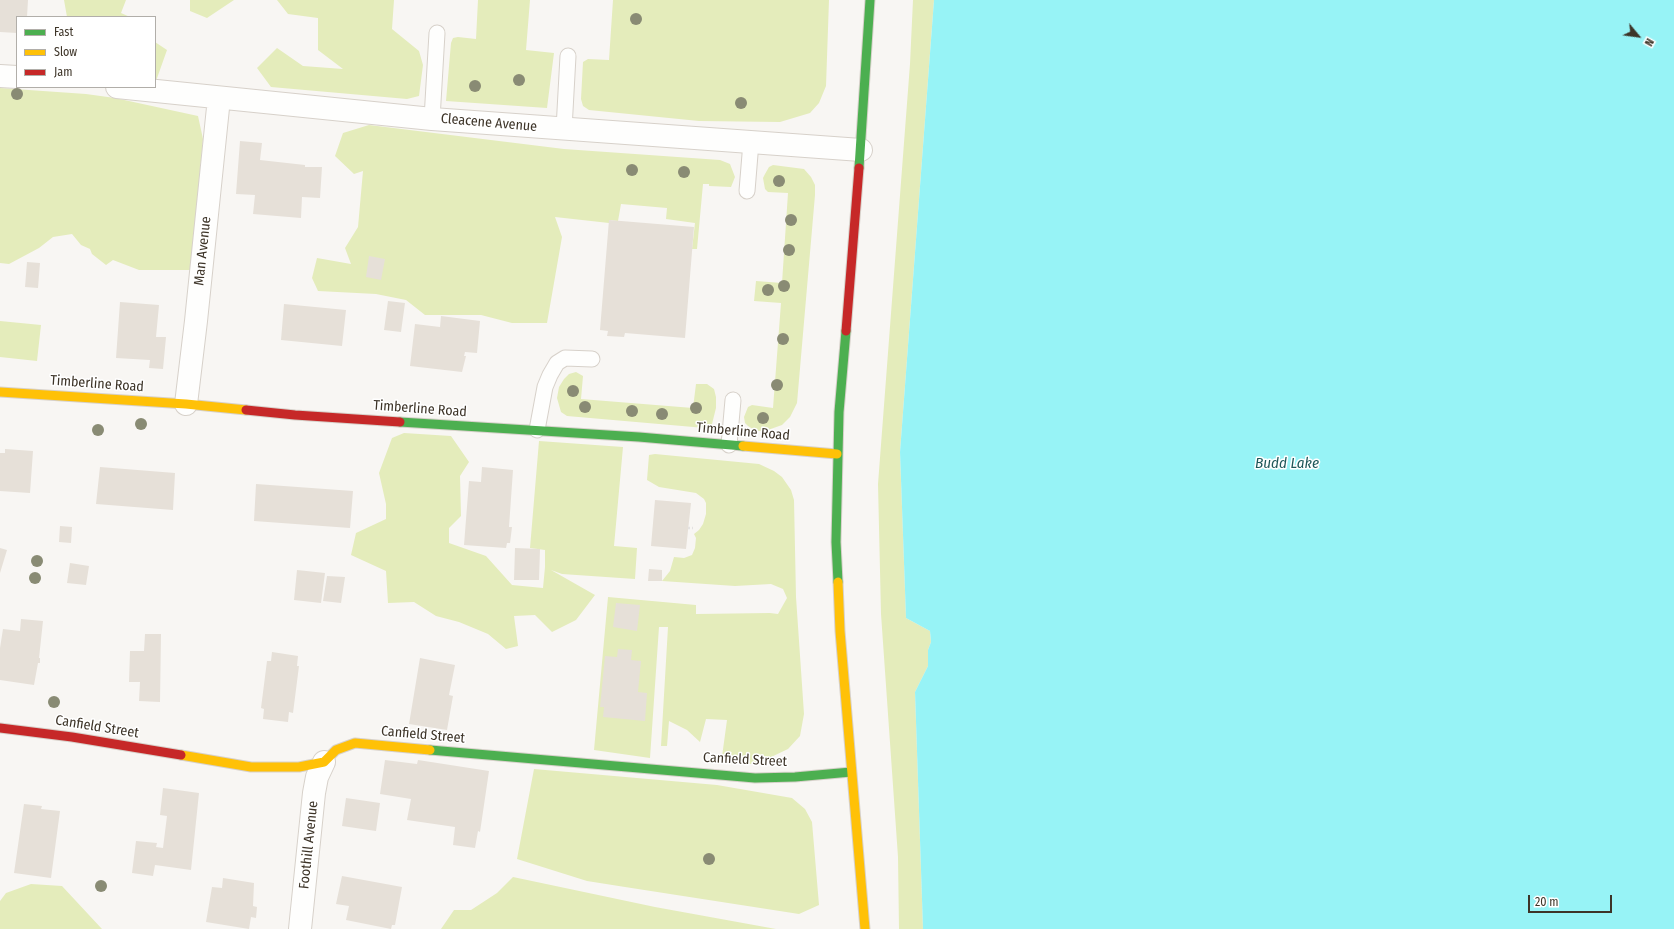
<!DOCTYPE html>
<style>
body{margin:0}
#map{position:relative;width:1674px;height:929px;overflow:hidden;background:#f8f6f3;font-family:"Fira Sans Condensed",sans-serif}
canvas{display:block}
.legend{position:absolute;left:16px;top:16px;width:140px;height:72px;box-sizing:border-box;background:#fff;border:1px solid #b1aea9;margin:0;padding:5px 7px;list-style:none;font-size:12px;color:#3d3428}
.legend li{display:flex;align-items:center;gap:8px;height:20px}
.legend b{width:20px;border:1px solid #b1aea9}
.north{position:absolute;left:1618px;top:16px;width:40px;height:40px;-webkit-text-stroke:3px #fff;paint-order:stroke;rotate:119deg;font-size:11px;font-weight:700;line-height:16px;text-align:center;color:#3d3428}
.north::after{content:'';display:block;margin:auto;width:14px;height:18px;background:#3d3428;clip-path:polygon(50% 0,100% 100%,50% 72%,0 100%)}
.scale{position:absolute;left:1528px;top:895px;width:84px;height:18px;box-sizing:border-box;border:2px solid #3d3428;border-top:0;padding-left:5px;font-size:12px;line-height:14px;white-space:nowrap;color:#3d3428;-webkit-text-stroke:3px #fff;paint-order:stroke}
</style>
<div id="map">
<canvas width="1674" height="929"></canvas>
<ul class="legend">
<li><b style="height:5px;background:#4caf50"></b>Fast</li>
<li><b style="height:5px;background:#ffc107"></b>Slow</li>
<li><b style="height:5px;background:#c62828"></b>Jam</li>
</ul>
<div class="north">N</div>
<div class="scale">20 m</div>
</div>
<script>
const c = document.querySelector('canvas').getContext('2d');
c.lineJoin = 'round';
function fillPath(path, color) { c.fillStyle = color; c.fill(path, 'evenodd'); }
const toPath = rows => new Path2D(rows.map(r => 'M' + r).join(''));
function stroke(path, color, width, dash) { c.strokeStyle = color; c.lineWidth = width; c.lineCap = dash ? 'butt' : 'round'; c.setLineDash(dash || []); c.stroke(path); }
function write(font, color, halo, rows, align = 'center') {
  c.font = font + ' "Fira Sans Condensed",sans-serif'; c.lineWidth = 3; c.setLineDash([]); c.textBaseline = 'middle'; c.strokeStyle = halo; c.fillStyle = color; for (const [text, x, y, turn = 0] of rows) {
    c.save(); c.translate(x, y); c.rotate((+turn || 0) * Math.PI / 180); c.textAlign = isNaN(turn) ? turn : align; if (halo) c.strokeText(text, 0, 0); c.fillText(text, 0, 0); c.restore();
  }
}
fillPath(toPath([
 [64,0,126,0,121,13,130,17,67,17],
 [190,0,234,0,207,18,190,11],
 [277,0,394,0,392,29,419,51,423,65,419,96,407,99,271,87,257,68,277,48,303,66,343,69,318,50,318,18,288,14],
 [478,0,530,0,526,50,554,53,547,108,446,101,451,43,453,38,458,37,476,39],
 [613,0,829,0,826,86,819,103,810,113,780,122,699,121,589,110,583,106,581,99,583,62,588,59,609,60],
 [913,0,934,0,900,452,906,618,930,631,931,642,928,650,928,666,915,692,923,929,899,929,898,857,881,614,878,484,910,64],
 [155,42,167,50,156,81,155,80],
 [0,88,86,94,115,98,198,116,203,139,191,270,139,270,113,260,106,265,92,254,90,249,81,245,72,234,53,237,39,248,9,264,0,263],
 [369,125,564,149,720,160,730,164,735,177,731,187,709,186,709,184,703,184,697,249,692,249,695,223,666,219,667,208,621,204,618,221,609,220,609,223,555,217,562,237,547,323,512,323,481,315,425,315,406,300,376,294,318,291,312,278,317,258,351,264,345,248,358,227,363,171,354,174,335,156,343,133],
 [773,165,804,169,811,177,815,185,815,195,797,403,790,417,782,425,765,431,756,431,748,426,745,423,744,417,748,407,752,405,773,408,781,303,754,301,756,281,782,283,788,193,768,192,765,189,763,178,765,174,769,167],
 [0,321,41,325,37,361,0,357],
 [576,372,583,376,581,399,693,408,696,384,707,384,714,389,716,397,716,408,712,424,705,428,567,416,561,412,557,398,559,387,564,379,569,374],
 [404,433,451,436,469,462,460,476,461,516,449,528,449,543,486,556,512,585,543,588,545,567,545,550,530,548,539,441,623,447,614,546,637,548,635,579,562,574,551,570,595,595,576,620,552,632,535,615,514,616,518,646,506,649,488,634,459,622,436,616,414,602,388,603,386,571,351,555,356,533,386,519,386,504,379,473,392,438],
 [655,454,759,464,774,471,782,477,791,490,794,500,796,597,804,714,800,736,788,749,767,759,751,764,721,764,727,720,706,719,700,742,687,730,669,721,667,746,661,746,668,627,659,627,650,758,594,750,608,597,696,605,696,614,770,613,778,614,787,598,783,589,771,584,735,586,662,581,670,571,674,557,684,558,692,555,695,548,696,538,694,534,699,530,703,524,706,514,706,503,704,499,696,493,659,487,647,480,649,455],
 [534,769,717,785,792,798,805,809,812,822,819,905,799,914,625,887,587,881,517,859],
 [513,877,655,907,776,929,441,929,454,910,471,910,497,893],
 [31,884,62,886,102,929,0,929,0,901,6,893]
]), '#e4ecbb');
fillPath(toPath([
 [934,0,1674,0,1674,929,923,929,915,692,928,666,928,650,931,642,930,631,906,618,900,452]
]), '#97f3f6');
fillPath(toPath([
 [0,0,28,0,27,17,17,17,17,33,0,32],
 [240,141,262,143,260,160,305,165,305,167,322,167,320,198,302,197,301,218,253,214,255,195,236,194],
 [609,220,694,227,685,338,625,333,624,337,607,336,608,331,600,330],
 [369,256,385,259,381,280,366,277],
 [27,262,40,263,38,288,25,287],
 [388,301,405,303,401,332,384,330],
 [120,302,159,305,156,337,166,337,163,369,149,368,150,360,116,358],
 [284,304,346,310,342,346,281,340],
 [441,316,480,321,477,353,465,352,464,356,466,356,462,372,410,366,415,324,440,327],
 [5,449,33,451,30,493,0,491,0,453,5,453],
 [100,467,175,473,173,510,96,504],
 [482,467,513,470,509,527,512,527,510,543,507,543,506,548,464,545,469,481,481,482],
 [256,484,353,491,350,528,254,521],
 [655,500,691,503,686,549,651,546],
 [60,526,72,527,71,543,59,542],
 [0,548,7,550,0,573],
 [515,548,540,549,539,580,514,580],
 [70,563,89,566,86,585,67,583],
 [649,569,662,570,662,581,648,581],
 [297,570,325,573,321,603,294,600],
 [327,576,345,577,341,603,323,601],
 [616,603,640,605,637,631,613,627],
 [21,619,43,621,39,658,40,658,40,663,38,663,34,685,0,680,0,648,3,629,20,631],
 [145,634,161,634,160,702,139,701,140,682,129,682,130,651,144,651],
 [618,649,632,650,631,660,641,661,638,692,647,693,645,721,603,717,604,707,600,707,605,656,617,657],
 [272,652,298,656,297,666,299,666,293,713,289,712,288,722,263,719,264,709,261,708,267,661,271,661],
 [420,658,455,665,449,695,453,696,447,730,409,724],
 [385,760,417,764,418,760,489,771,480,832,478,831,475,848,453,845,455,827,407,820,411,799,380,794],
 [163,788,199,793,191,870,155,865,153,876,132,873,136,841,157,843,156,847,163,848,167,816,160,815],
 [346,798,380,803,376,831,342,826],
 [24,804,42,806,41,809,60,811,51,878,14,873],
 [342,876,402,887,395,925,392,925,391,929,346,920,349,906,336,904],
 [223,878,254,883,253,906,257,907,256,918,251,917,249,929,206,922,212,887,222,888]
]), '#e6e0d8');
const lane = toPath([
 [432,119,437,33],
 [564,129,568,56],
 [747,191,751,142],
 [537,430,545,387,550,375,557,363,565,358,592,359],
 [729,445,733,400]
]);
const street = toPath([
 [0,76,17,77],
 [117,87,432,119,861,150],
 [186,404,196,321,219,98],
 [300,929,314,793,317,777,324,762]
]);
const fast = toPath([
 [859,168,870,0],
 [400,422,639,437,743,446],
 [838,582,836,542,839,412,846,331],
 [430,750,755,778,795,777,851,772]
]);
const slow = toPath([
 [0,392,186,404,246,410],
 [743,446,837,454],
 [838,582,840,631,865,929],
 [181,755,251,767,299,767,324,762,336,750,355,743,430,750]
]);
const jam = toPath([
 [846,331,859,168],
 [246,410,295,415,400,422],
 [0,728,72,737,181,755]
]);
stroke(lane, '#d7d1ca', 17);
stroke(street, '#d7d1ca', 24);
stroke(fast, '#d7d1ca', 11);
stroke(slow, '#d7d1ca', 11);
stroke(jam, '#d7d1ca', 11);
stroke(toPath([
 [688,528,693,528]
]), '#e4e2e1', 2.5, [2, 2]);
stroke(lane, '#fefefd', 15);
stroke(street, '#fefefd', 22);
stroke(fast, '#4caf50', 9);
stroke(slow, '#ffc107', 9);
stroke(jam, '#c62828', 9);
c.fillStyle = '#898b74';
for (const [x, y] of [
 [636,19],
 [519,80],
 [475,86],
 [17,94],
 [741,103],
 [632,170],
 [684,172],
 [779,181],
 [791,220],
 [789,250],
 [784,286],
 [768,290],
 [783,339],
 [777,385],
 [573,391],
 [585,407],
 [696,408],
 [632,411],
 [662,414],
 [763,418],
 [141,424],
 [98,430],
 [37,561],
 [35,578],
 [54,702],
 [709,859],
 [101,886]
]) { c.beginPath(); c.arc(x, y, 6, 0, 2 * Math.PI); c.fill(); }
write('14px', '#3d3428', '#fff', [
 ["Cleacene Avenue",489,123,5],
 ["Man Avenue",203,251,-84],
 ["Timberline Road",97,384,4],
 ["Timberline Road",420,409,4],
 ["Timberline Road",743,432,5],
 ["Canfield Street",97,727,9],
 ["Canfield Street",423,735,5],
 ["Canfield Street",745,760,3],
 ["Foothill Avenue",309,845,-84]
]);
write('italic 15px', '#1d5759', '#fff', [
 ["Budd Lake",1287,464]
]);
</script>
